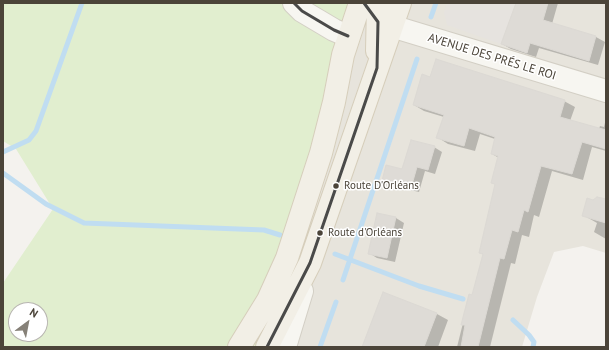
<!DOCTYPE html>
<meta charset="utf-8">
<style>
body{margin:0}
#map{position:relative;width:609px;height:350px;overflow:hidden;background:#f4f2ee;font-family:"PT Sans",sans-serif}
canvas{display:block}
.frame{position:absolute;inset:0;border:4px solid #4b4439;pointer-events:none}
.north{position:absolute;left:8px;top:302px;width:40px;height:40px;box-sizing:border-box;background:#fff;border:1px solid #b7b4b0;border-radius:50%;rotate:32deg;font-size:11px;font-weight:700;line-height:16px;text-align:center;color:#4b4439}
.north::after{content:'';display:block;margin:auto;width:14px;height:18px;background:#868178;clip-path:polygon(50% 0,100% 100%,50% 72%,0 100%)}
</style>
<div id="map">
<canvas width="609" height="350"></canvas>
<div class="frame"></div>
<div class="north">N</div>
</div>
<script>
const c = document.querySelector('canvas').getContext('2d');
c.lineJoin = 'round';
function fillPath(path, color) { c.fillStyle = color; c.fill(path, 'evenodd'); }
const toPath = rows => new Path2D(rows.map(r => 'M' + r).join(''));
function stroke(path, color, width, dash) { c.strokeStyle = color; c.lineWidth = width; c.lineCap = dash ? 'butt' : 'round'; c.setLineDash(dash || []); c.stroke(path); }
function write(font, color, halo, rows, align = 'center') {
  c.font = font + ' "PT Sans",sans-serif'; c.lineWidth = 3; c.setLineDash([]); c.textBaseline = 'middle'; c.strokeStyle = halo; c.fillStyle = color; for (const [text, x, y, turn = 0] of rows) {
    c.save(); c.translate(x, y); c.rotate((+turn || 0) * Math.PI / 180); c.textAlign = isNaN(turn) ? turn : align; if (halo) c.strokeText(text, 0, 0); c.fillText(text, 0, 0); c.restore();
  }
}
fillPath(toPath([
 [360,3,606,3,606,253,583,246,554,252,537,297,522,347,261,347]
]), '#e7e4dc');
fillPath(toPath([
 [3,3,360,3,334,102,261,347,3,347,3,283,53,209,16,149,3,141],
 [16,310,40,310,40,334,16,334]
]), '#e1eecf');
fillPath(toPath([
 [447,3,516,3,501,44,447,25,444,13]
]), '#e6e3df');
fillPath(toPath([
 [517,3,558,3,552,24,596,37,605,42,598,65,539,48,536,57,511,49,502,44],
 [431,78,564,101,575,107,570,121,599,129,600,126,604,127,606,118,606,151,592,147,583,180,552,171,539,217,534,215,529,237,522,235,515,264,511,263,490,347,457,347,470,295,473,296,484,255,480,252,496,184,499,158,492,154,495,139,480,134,475,151,448,144,437,137,444,117,424,111,414,105],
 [434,147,442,152,435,174,425,171,419,192,390,185,383,180,403,171],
 [606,198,606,239,594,232,597,223,583,215,593,201,605,200],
 [378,214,396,218,404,223,395,262,377,258,369,253],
 [437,314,448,320,438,347,370,347]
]), '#0003');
stroke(toPath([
 [431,17,436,3],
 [3,152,29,140,36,131,82,3],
 [3,173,46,204,84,223,264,230,280,235],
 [335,254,419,286,463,299],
 [343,280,417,59],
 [513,320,529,335,534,342,533,347],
 [320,347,336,302]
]), '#c0ddf1', 5);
const building = toPath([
 [516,3,548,3,543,20,596,36,589,61,530,43,527,53,501,44,516,3],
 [436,59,565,100,560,117,606,130,606,149,582,142,572,174,541,166,528,212,524,210,518,232,512,230,504,259,500,258,478,347,461,347,465,325,461,325,469,294,472,295,483,254,479,253,495,184,491,183,498,156,491,154,495,137,469,128,464,146,436,138,444,115,413,105,422,74,430,77,436,59],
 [411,140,435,146,428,170,417,167,411,188,382,181,386,165,402,169,411,140],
 [597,197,606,199,606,223,582,216,587,198,593,200,597,197],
 [377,213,396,217,387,258,368,254,377,213],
 [383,292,437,313,424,347,362,347,383,292]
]);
fillPath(building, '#dedbd6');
stroke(building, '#dcd9d4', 1);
const secondary = toPath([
 [294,3,302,11,334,30,348,36],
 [378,22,606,91],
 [285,347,302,291]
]);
const primary = toPath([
 [377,51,378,3],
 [239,347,268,300,287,258,321,153,334,102,343,55,360,3],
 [267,347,310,263,400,3]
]);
stroke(secondary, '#d3cfc5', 24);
stroke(primary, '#d6cebb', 24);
stroke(secondary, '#f7f6f1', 22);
stroke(primary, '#f2efe6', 22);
stroke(toPath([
 [294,3,302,11,334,30,348,36],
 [267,347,310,263,377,68,378,22,364,3]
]), '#4a4a49', 3);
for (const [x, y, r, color] of [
 [336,186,3.5,"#4b4439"],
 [320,233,3.5,"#4b4439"]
]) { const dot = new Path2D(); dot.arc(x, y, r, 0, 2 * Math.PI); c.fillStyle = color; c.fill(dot); stroke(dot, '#fff', 1.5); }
write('11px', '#4b4439', '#fff', [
 ["Route D'Orléans",344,186],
 ["Route d'Orléans",328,233]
], 'left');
write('12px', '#4b4439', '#fff', [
 ["AVENUE DES PRÉS LE ROI",492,57,17]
]);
</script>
